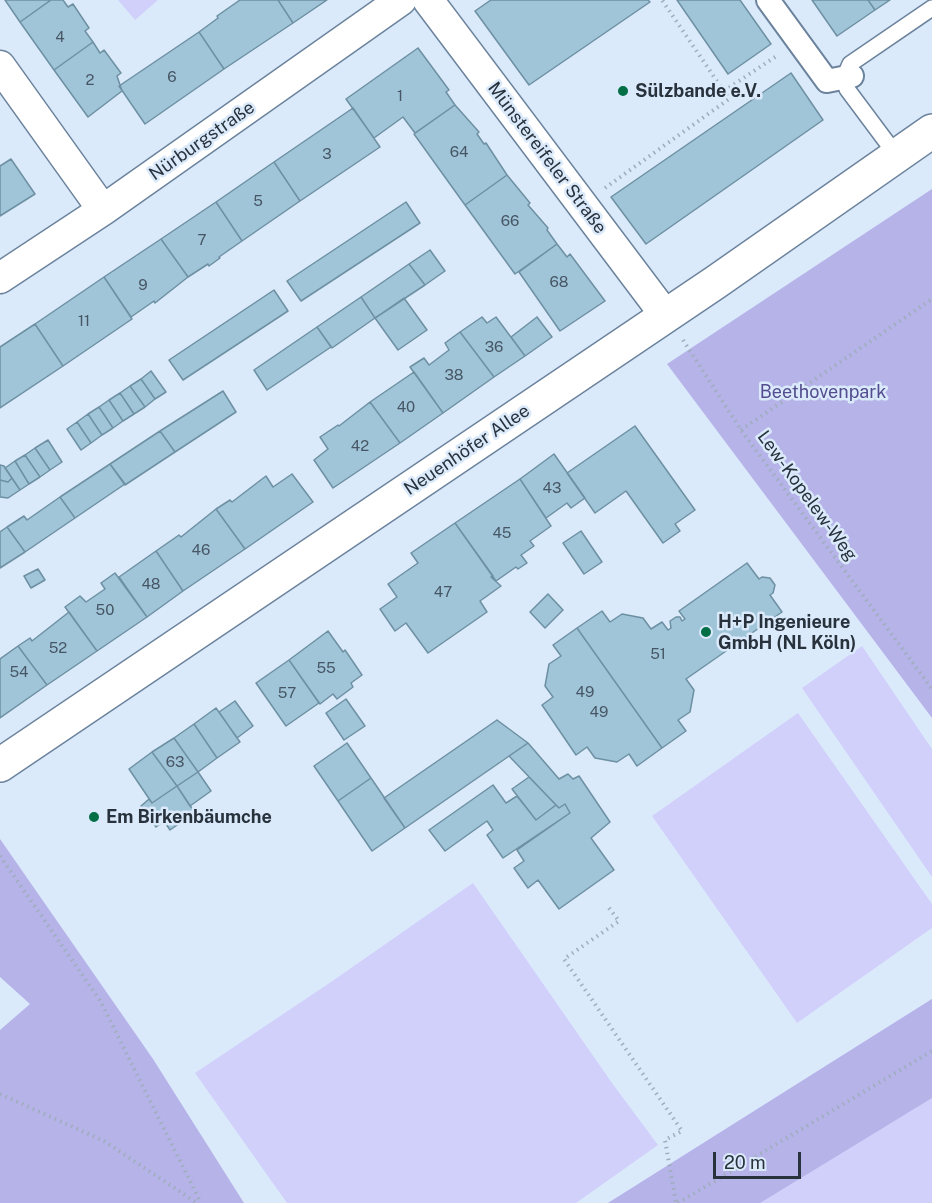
<!DOCTYPE html>
<meta charset="utf-8">
<style>
body{margin:0}
#map{position:relative;width:932px;height:1203px;overflow:hidden;background:#dbeafb;font-family:"Public Sans",sans-serif}
canvas{display:block}
.scale{position:absolute;left:713px;top:1152px;width:88px;height:27px;box-sizing:border-box;border:3px solid #28323d;border-top:0;padding-left:8px;font-size:18px;line-height:21px;white-space:nowrap;color:#28323d;-webkit-text-stroke:4px #dbeafb;paint-order:stroke}
</style>
<div id="map">
<canvas width="932" height="1203"></canvas>
<div class="scale">20 m</div>
</div>
<script>
const c = document.querySelector('canvas').getContext('2d');
c.lineJoin = 'round';
function fillPath(path, color) { c.fillStyle = color; c.fill(path, 'evenodd'); }
const toPath = rows => new Path2D(rows.map(r => 'M' + r).join(''));
function stroke(path, color, width, dash) { c.strokeStyle = color; c.lineWidth = width; c.lineCap = dash ? 'butt' : 'round'; c.setLineDash(dash || []); c.stroke(path); }
function write(font, color, halo, rows, align = 'center') {
  c.font = font + ' "Public Sans",sans-serif'; c.lineWidth = 5; c.setLineDash([]); c.textBaseline = 'middle'; c.strokeStyle = halo; c.fillStyle = color; for (const [text, x, y, turn = 0] of rows) {
    c.save(); c.translate(x, y); c.rotate((+turn || 0) * Math.PI / 180); c.textAlign = isNaN(turn) ? turn : align; if (halo) c.strokeText(text, 0, 0); c.fillText(text, 0, 0); c.restore();
  }
}
fillPath(toPath([
 [118,0,158,0,135,20],
 [862,646,932,749,932,877,802,688],
 [798,713,932,904,932,928,797,1023,652,816],
 [473,883,612,1083,658,1145,576,1203,287,1203,195,1073,331,982],
 [932,999,932,1203,608,1203]
]), '#d1d0fb');
fillPath(toPath([
 [932,189,932,718,667,364],
 [0,839,153,1059,244,1203,0,1203,0,1030,30,1004,0,977],
 [932,999,932,1098,760,1203,608,1203]
]), '#b5b3e8');
const building = toPath([
 [5,0,51,0,20,22,5,0],
 [51,0,63,0,68,7,73,4,89,28,85,31,93,42,54,70,20,22,51,0],
 [240,0,278,0,293,23,224,69,199,32,218,18,217,16,240,0],
 [278,0,327,0,293,23,278,0],
 [491,0,648,0,650,2,529,85,475,11,491,0],
 [677,0,740,0,771,44,728,74,677,0],
 [812,0,868,0,875,10,837,36,812,0],
 [868,0,890,0,875,10,868,0],
 [199,32,224,69,145,124,119,86,199,32],
 [93,42,100,53,104,50,121,73,117,76,122,91,88,117,54,70,93,42],
 [418,48,449,90,446,92,455,105,415,133,403,117,374,138,346,99,418,48],
 [791,73,823,120,646,244,611,197,791,73],
 [455,105,479,132,477,134,484,144,486,143,507,175,465,205,414,134,455,105],
 [353,108,380,147,300,201,274,162,353,108],
 [11,159,35,194,0,216,0,166,11,159],
 [274,162,300,201,242,241,216,202,274,162],
 [507,175,530,203,528,205,548,228,547,230,557,244,515,274,465,205,507,175],
 [216,202,242,241,219,257,220,258,209,266,208,264,188,277,161,239,216,202],
 [406,202,420,223,301,301,287,281,406,202],
 [161,239,188,277,155,303,154,301,131,317,104,277,161,239],
 [557,244,567,257,570,254,605,301,560,331,519,272,557,244],
 [430,250,445,271,425,285,409,264,430,250],
 [409,264,425,285,375,318,361,297,409,264],
 [104,277,132,319,63,366,35,324,104,277],
 [274,290,288,311,183,380,169,360,274,290],
 [361,297,375,318,332,348,317,327,361,297],
 [404,298,427,330,398,350,375,318,404,298],
 [482,317,487,323,496,317,525,356,494,377,460,332,482,317],
 [537,317,552,337,525,356,511,337,537,317],
 [35,324,63,366,0,408,0,347,35,324],
 [317,327,331,347,267,390,254,370,317,327],
 [460,332,494,377,443,413,410,367,424,358,429,365,449,350,445,343,460,332],
 [151,371,166,392,155,399,141,379,151,371],
 [414,372,443,413,400,443,370,402,414,372],
 [141,379,155,399,145,407,130,386,141,379],
 [130,386,145,407,134,414,120,393,130,386],
 [223,391,236,412,175,452,160,431,223,391],
 [120,393,134,414,123,421,109,400,120,393],
 [109,400,123,421,113,428,99,407,109,400],
 [370,402,400,443,333,488,314,460,328,449,320,437,338,425,339,426,370,402],
 [99,407,113,428,102,435,88,414,99,407],
 [88,414,102,435,91,443,77,422,88,414],
 [77,422,91,443,81,450,67,429,77,422],
 [635,426,695,510,675,524,680,531,663,543,626,491,595,513,567,473,635,426],
 [160,431,175,452,125,485,110,464,160,431],
 [48,440,62,462,50,470,35,448,48,440],
 [35,448,50,470,40,477,25,455,35,448],
 [554,454,585,498,571,508,567,503,546,518,520,479,554,454],
 [25,455,40,477,29,484,15,461,25,455],
 [15,461,29,484,20,490,5,468,15,461],
 [110,464,125,484,75,518,60,497,110,464],
 [0,465,4,466,12,478,8,482,0,480,0,465],
 [292,474,313,502,245,549,216,509,230,500,232,502,266,476,273,487,292,474],
 [12,478,20,490,8,498,0,497,0,480,8,482,12,478],
 [520,479,551,526,530,541,534,546,521,555,527,563,518,569,516,567,496,581,455,523,520,479],
 [60,497,75,518,25,552,7,527,24,516,27,520,60,497],
 [216,509,245,549,183,591,156,551,179,535,181,537,216,509],
 [455,523,493,576,491,577,501,586,480,601,487,612,428,653,406,623,395,631,380,609,397,597,388,584,418,563,411,553,455,523],
 [7,527,25,552,0,568,0,532,7,527],
 [581,531,602,562,584,574,563,543,581,531],
 [156,551,183,591,147,617,119,577,156,551],
 [747,563,759,579,762,577,770,578,775,585,773,593,770,595,782,612,686,679,694,690,690,712,678,720,686,731,662,748,577,628,602,611,610,622,622,614,643,618,651,629,662,622,668,630,671,628,670,621,676,617,680,617,682,621,685,619,679,611,747,563],
 [38,569,45,580,31,588,24,576,38,569],
 [115,573,147,617,97,651,65,607,80,596,86,602,105,589,101,583,115,573],
 [548,594,563,610,545,628,530,612,548,594],
 [69,612,97,651,47,685,18,646,30,638,32,641,69,612],
 [577,628,662,748,637,766,629,754,617,762,595,758,587,747,576,755,542,705,553,697,545,686,549,664,561,656,553,645,577,628],
 [328,631,343,652,345,650,362,675,351,683,353,687,337,699,333,694,320,704,289,660,328,631],
 [18,646,47,685,0,718,0,659,18,646],
 [289,660,319,703,286,726,256,683,289,660],
 [346,699,365,726,344,740,326,713,346,699],
 [235,701,253,726,237,738,219,712,235,701],
 [216,708,240,742,217,758,194,724,216,708],
 [497,720,528,743,405,828,384,798,497,720],
 [194,724,217,758,198,772,174,738,194,724],
 [174,738,198,772,177,786,152,752,174,738],
 [347,743,371,778,338,801,314,766,347,743],
 [528,743,559,779,568,774,573,779,579,776,610,822,591,838,614,870,559,909,538,880,528,888,514,868,524,861,517,850,570,813,565,804,559,808,509,756,528,743],
 [152,752,177,786,152,803,129,769,152,752],
 [198,772,211,791,190,806,177,786,198,772],
 [529,777,556,805,536,820,512,789,529,777],
 [371,778,405,828,372,851,338,801,371,778],
 [493,785,506,803,517,796,536,820,556,805,559,808,565,804,570,813,503,858,487,835,493,830,487,821,445,851,429,830,493,785],
 [177,786,195,813,170,830,164,821,156,827,141,806,149,799,152,803,177,786]
]);
fillPath(building, '#a0c4d8');
stroke(building, '#6d90a2', 1.5);
const service = toPath([
 [897,156,847,89,844,78,850,64,932,8]
]);
const pedestrian = toPath([
 [768,0,827,81,852,76]
]);
const minor = toPath([
 [428,0,666,316],
 [0,66,103,210],
 [0,278,103,210,401,0]
]);
const tertiary = toPath([
 [0,765,716,282,932,131]
]);
stroke(service, '#6b839c', 18);
stroke(pedestrian, '#6b839c', 26);
stroke(minor, '#6b839c', 33);
stroke(tertiary, '#6b839c', 36);
stroke(toPath([
 [724,91,778,55],
 [605,188,729,99,662,0],
 [683,340,741,430,932,689],
 [741,430,932,299],
 [0,856,101,1002,201,1203],
 [609,908,619,921,564,959,682,1131,665,1140,676,1203],
 [0,1094,104,1141,197,1203],
 [678,1203,932,1051]
]), '#9fadbc', 4, [1.5, 4.5]);
stroke(service, '#fff', 15);
stroke(pedestrian, '#fff', 22);
stroke(minor, '#fff', 30);
stroke(tertiary, '#fff', 33);
for (const [x, y, r, color] of [
 [623,91,6,"#016e46"],
 [706,632,6,"#016e46"],
 [94,817,6,"#016e46"]
]) { const dot = new Path2D(); dot.arc(x, y, r, 0, 2 * Math.PI); c.fillStyle = color; c.fill(dot); stroke(dot, '#dbeafb', 2); }
write('15px', '#465664', null, [
 ["4",60,37],
 ["6",172,77],
 ["2",90,80],
 ["1",400,96],
 ["64",459,152],
 ["3",327,154],
 ["5",258,201],
 ["66",510,221],
 ["7",202,240],
 ["68",559,282],
 ["9",143,285],
 ["11",84,321],
 ["36",494,347],
 ["38",454,375],
 ["40",406,407],
 ["42",360,446],
 ["43",552,488],
 ["45",502,533],
 ["46",201,550],
 ["48",151,584],
 ["47",443,592],
 ["50",105,610],
 ["52",58,648],
 ["51",658,654],
 ["55",326,668],
 ["54",19,672],
 ["49",585,692],
 ["57",287,693],
 ["49",599,712],
 ["63",175,762]
]);
write('bold 18px', '#28323d', '#dbeafb', [
 ["Sülzbande e.V.",635,91],
 ["H+P Ingenieure",718,622],
 ["GmbH (NL Köln)",718,643],
 ["Em Birkenbäumche",106,817]
], 'left');
write('18px', '#28323d', '#dbeafb', [
 ["Nürburgstraße",202,141,-35],
 ["Münstereifeler Straße",547,158,53],
 ["Neuenhöfer Allee",467,450,-34],
 ["Lew-Kopelew-Weg",807,496,54]
]);
write('18px', '#534c8e', '#dbeafb', [
 ["Beethovenpark",823,392]
]);
</script>
